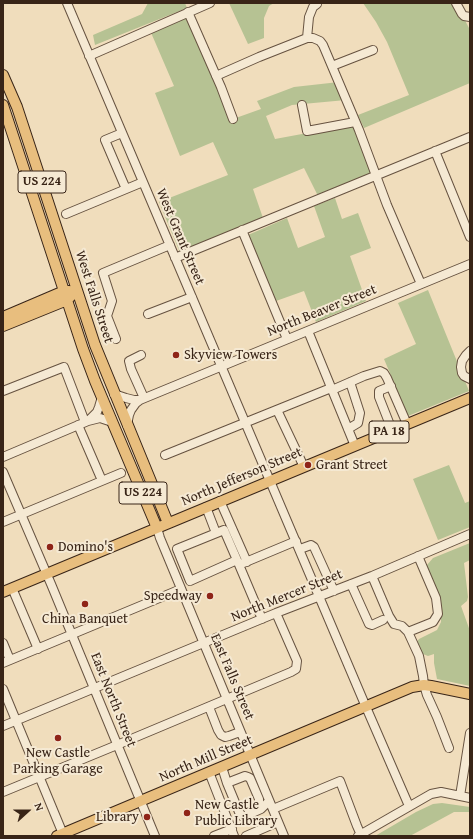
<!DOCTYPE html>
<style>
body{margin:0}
#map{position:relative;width:473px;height:839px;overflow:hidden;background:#f0ddbc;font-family:"Gentium Book Plus",serif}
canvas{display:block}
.frame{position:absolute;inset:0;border:4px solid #382417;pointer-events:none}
.north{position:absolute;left:8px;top:791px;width:40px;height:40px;-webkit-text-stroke:3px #f5e9d3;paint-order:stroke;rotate:69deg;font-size:11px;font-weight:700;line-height:16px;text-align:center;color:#382417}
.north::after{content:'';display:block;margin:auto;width:14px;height:18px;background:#382417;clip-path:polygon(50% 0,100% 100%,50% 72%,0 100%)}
</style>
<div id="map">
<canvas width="473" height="839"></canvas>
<div class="frame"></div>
<div class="north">N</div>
</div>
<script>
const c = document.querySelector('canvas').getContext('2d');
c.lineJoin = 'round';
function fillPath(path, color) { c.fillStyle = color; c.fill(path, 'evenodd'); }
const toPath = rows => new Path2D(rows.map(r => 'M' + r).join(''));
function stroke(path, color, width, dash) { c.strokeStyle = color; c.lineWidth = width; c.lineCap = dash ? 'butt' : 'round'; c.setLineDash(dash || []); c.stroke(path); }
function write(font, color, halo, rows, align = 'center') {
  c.font = font + ' "Gentium Book Plus",serif'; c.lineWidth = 4; c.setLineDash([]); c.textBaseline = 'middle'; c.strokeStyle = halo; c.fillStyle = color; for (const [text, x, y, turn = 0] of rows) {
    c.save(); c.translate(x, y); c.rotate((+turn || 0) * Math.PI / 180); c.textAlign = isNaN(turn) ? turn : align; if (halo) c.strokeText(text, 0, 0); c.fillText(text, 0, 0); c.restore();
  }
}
fillPath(toPath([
 [148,3,185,3,187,8,95,45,93,35,142,14],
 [229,3,274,3,269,6,264,18,264,38,248,44],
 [363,3,456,3,469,28,470,27,470,83,364,128,358,115,409,95,387,42,376,22],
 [188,12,233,119,261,109,257,101,294,87,339,82,346,100,292,105,266,116,275,139,356,124,376,176,319,198,304,168,253,189,264,221,181,255,159,202,228,175,213,142,180,156,155,93,174,86,149,28],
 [335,198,342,219,358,213,371,248,350,256,366,301,316,322,304,291,276,301,248,235,287,218,298,248,325,237,314,206],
 [428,290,469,391,408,416,384,359,416,344,398,303],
 [449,465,465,503,470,501,470,527,438,540,413,479],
 [470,543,470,560,464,563,468,597,467,601,461,606,470,631,470,686,437,679,434,663,434,654,428,656,418,652,415,644,419,639,437,630,441,622,441,610,427,572,427,565,433,558],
 [442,803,470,807,470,812,454,812,410,836,375,836,416,812,433,804]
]), '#b6c293');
const minor = toPath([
 [67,3,366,707,409,806],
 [456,3,462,14,464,16,470,17],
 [188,12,221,87,233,119],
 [307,38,309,17,313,7,317,4],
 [89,56,210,3],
 [332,66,373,50],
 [216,76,259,57,307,38,313,38,320,41,323,45,359,130,387,205,421,284],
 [302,105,307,131,355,122],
 [122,133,105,140,126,189],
 [435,151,470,237],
 [66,214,143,182],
 [242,230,287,339],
 [175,258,470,137],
 [148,314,192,297],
 [308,331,355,446],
 [116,339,107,316,112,301,103,273,170,245],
 [470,351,466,355,462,361,461,367,462,373,464,376,470,379],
 [141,355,129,361,131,369,144,398],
 [391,386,379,391,379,397,392,430],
 [332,390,364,376,380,371,384,373,387,378,407,424],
 [3,391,64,367,85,422],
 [114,394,126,398,134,400,140,400,470,264],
 [277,410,304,467],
 [89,420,97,412,99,407,102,397],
 [78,425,100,476],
 [127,425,129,415,131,410,136,403,140,400],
 [348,429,358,423,360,413,350,382],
 [165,455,331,388],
 [3,457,88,421,100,418,112,422],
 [3,472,51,584,155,836],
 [220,501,247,562],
 [206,507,216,533],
 [3,522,121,473],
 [157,528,160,538,284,836],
 [224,530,237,560,190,581,177,549,224,530],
 [300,549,311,545,314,547,334,591],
 [237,560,262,619],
 [241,564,296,541],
 [372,576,389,616,394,624,402,626,408,632,419,656,423,676,424,685,427,695,437,717,449,748],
 [351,584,369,624,372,625,383,620],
 [12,588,38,649],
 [408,632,433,622,438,614,436,598,418,556],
 [3,643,10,660],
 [3,663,181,589],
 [3,689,63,834],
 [209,707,218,730,221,735,225,737,229,736,240,732],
 [3,726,276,613,372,576,470,534],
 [222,767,227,783,239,812,243,817,261,809,269,801],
 [209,772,234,836],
 [227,783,245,776,248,777,250,778,259,799,259,803,257,805,255,806,248,809],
 [3,792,117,745,291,672,296,669,297,661,276,613],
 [460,796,470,733],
 [273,809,340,781,357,826,361,835],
 [214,836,232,829],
 [246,836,278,822],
 [358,836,431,794,441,792,470,798]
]);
const major = toPath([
 [3,75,17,107,95,345,168,523],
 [3,105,83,349,95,381,157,528],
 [3,317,64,291,69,291],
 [3,326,67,300,71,296],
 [3,592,470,398],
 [57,836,412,687,424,685,431,686,470,694]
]);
stroke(minor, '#665240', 10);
stroke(major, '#382417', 12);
stroke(minor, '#f5e9d3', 8);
stroke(major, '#e8be7e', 10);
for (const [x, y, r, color] of [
 [176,355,4,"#8f2418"],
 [308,465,4,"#8f2418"],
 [50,547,4,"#8f2418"],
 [210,596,4,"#8f2418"],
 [85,604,4,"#8f2418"],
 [58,738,4,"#8f2418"],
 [187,813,4,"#8f2418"],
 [147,817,4,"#8f2418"]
]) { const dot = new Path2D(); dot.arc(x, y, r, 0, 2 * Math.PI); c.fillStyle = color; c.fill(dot); stroke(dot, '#f5e9d3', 1.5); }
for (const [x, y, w] of [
 [42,182,48],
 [389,432,40],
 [143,493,48]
]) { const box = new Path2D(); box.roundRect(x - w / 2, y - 11, w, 22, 3); c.fillStyle = '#f5e9d3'; c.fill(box); stroke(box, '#382417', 1); }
write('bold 13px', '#382417', null, [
 ["US 224",42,182],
 ["PA 18",389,432],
 ["US 224",143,493]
]);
write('14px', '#382417', '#f5e9d3', [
 ["West Grant Street",180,237,67],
 ["West Falls Street",94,297,72],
 ["North Beaver Street",322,311,-22],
 ["North Jefferson Street",242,477,-23],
 ["North Mercer Street",287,596,-22],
 ["East Falls Street",232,677,67],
 ["East North Street",113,700,68],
 ["North Mill Street",206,759,-23]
]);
write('14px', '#382417', '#f5e9d3', [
 ["Skyview Towers",184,355],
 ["Grant Street",316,465],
 ["Domino's",58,547],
 ["Speedway",202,596,"right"],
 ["China Banquet",85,619,"center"],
 ["New Castle",58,753,"center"],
 ["Parking Garage",58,769,"center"],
 ["New Castle",195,805],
 ["Public Library",195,821],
 ["Library",139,817,"right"]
], 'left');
</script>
